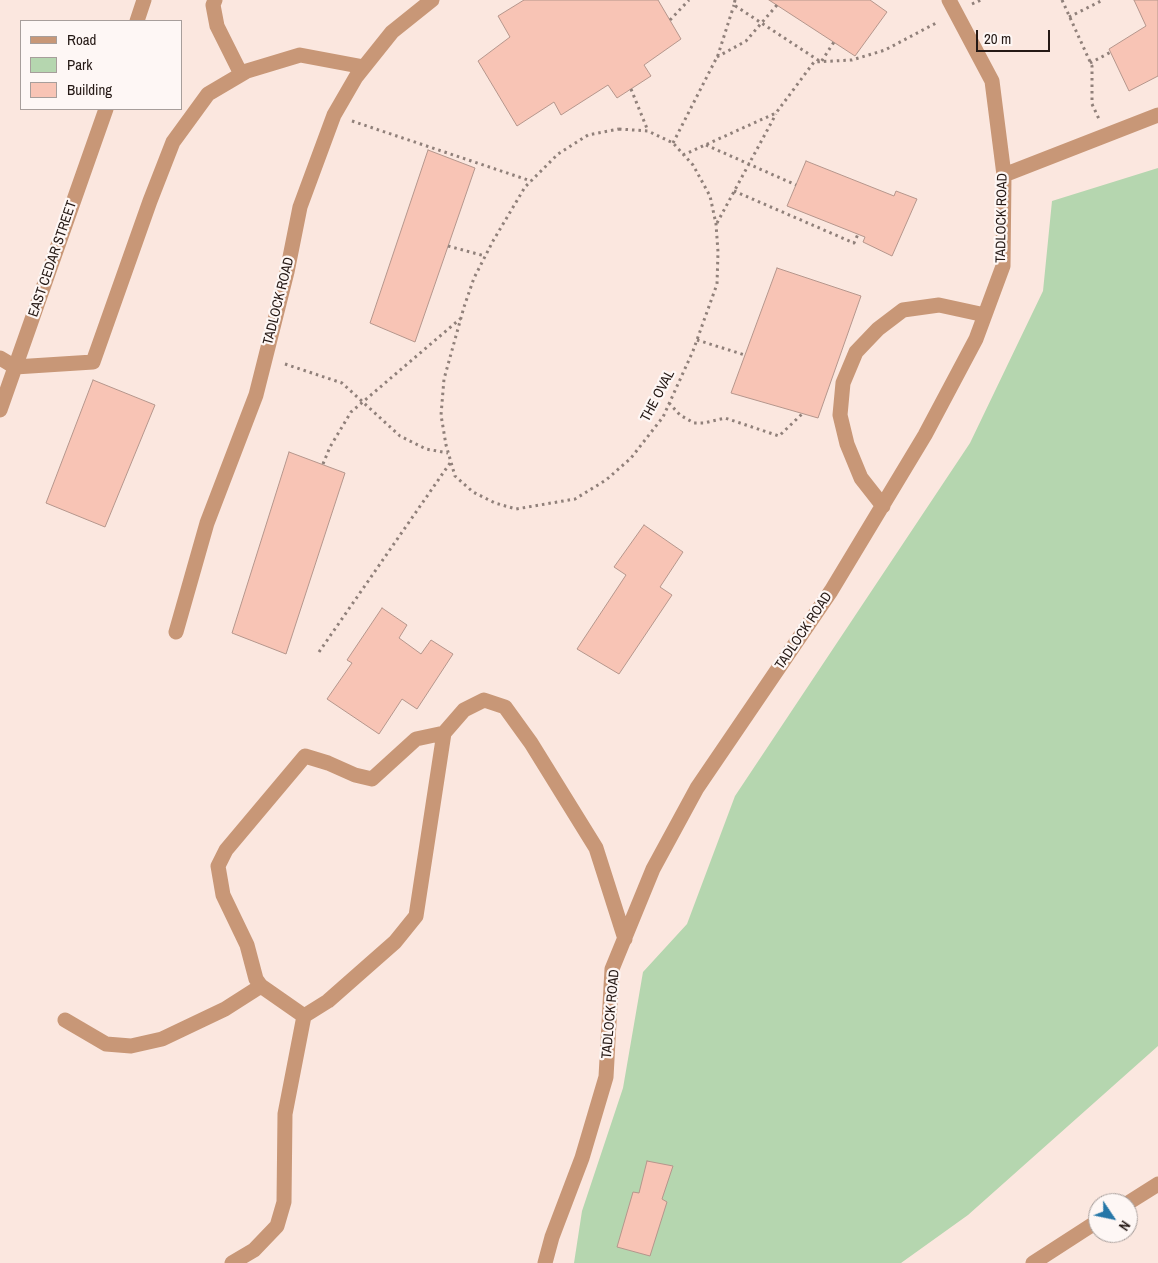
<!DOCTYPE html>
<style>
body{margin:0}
#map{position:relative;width:1158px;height:1263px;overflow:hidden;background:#fbe7df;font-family:"Archivo Narrow",sans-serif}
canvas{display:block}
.legend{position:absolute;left:20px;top:20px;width:162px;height:90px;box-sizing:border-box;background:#fef7f5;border:1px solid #a79e9b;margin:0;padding:6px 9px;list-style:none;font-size:15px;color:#251915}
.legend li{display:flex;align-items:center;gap:10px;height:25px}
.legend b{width:25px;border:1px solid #a79e9b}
.north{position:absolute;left:1088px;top:1193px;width:50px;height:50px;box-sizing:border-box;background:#fef7f5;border:1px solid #a79e9b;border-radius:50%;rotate:124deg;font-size:14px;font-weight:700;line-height:20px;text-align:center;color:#251915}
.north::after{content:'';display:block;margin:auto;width:18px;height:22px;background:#2677a8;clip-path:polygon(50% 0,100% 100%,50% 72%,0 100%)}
.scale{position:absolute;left:976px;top:30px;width:74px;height:22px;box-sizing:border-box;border:2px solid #251915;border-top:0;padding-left:6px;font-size:15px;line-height:18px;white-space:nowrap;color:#251915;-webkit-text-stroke:4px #fef7f5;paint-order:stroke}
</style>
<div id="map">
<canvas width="1158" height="1263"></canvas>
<ul class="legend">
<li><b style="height:6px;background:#c89777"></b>Road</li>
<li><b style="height:14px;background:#b5d6af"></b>Park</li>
<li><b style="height:14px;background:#f8c4b5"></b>Building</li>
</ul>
<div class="north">N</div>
<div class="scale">20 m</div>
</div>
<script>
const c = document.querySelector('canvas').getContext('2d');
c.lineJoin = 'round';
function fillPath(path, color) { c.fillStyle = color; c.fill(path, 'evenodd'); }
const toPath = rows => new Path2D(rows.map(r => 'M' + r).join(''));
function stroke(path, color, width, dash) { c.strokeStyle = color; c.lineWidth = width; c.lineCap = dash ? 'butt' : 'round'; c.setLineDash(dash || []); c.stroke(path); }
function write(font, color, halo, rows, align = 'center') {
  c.font = font + ' "Archivo Narrow",sans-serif'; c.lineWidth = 4.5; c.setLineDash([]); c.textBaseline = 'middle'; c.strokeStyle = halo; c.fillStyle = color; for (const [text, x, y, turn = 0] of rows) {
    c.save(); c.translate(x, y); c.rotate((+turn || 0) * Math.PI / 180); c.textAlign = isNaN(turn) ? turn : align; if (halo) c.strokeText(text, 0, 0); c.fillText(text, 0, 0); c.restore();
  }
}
fillPath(toPath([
 [1158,168,1158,1046,968,1215,901,1263,574,1263,582,1211,623,1088,643,972,687,924,735,796,970,443,1043,291,1052,201]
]), '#b5d6af');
const building = toPath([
 [524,0,658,0,681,39,644,65,651,76,617,98,608,85,561,115,554,102,517,126,478,61,510,37,498,16,524,0],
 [769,0,870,0,887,12,855,56,769,0],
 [1134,0,1158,0,1158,76,1129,91,1109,49,1146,26,1134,0],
 [428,150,475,168,415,342,370,323,428,150],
 [806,161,894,196,896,191,917,199,892,256,863,242,865,237,787,206,806,161],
 [777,268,861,296,818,418,731,393,777,268],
 [93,380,155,405,105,527,46,503,93,380],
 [289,452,345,473,286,654,232,633,289,452],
 [644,525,683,552,660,587,672,595,619,674,577,649,626,575,614,567,644,525],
 [382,608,407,625,399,638,421,654,431,640,453,654,417,709,402,699,379,734,327,699,352,663,347,660,382,608],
 [647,1161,673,1166,662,1199,667,1202,650,1256,617,1247,633,1192,639,1193,647,1161]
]);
fillPath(building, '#f8c4b5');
stroke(building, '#b5968c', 1);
stroke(toPath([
 [735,0,734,5,821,62,834,42],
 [1062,0,1092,66,1092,104,1099,119],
 [972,4,981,0],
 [1069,17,1103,0],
 [670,20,689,0],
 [717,57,746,41,777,5],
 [1090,63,1111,52],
 [631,89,648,131],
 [352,121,531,181],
 [619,129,648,131,673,143,693,165,710,196,716,224,718,252,717,284,693,351,663,417,631,458,606,480,575,499,516,509,495,503,473,492,455,476,446,445,441,415,444,379,464,307,474,278,493,241,525,187,558,154,588,135,619,129],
 [673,143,718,55,734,5],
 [706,145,796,185],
 [683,155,776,113,814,62,852,60,885,50,938,22],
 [734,191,854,243,858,234],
 [717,223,776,114],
 [448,246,485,256],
 [697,340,745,355],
 [285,364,342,383,400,436,426,449,448,453],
 [669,403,680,415,694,423,704,423,725,418,779,436,802,414],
 [323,464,330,447,351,412,460,319],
 [319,652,450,463]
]), '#90807a', 3, [2.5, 4]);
stroke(toPath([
 [215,0,213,5,217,26,241,74],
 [137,21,144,0],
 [1004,175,1158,115],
 [0,358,15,367,93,362,150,201,173,142,208,94,247,71,300,55,364,67],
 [0,410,106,109],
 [883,506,861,478,847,444,840,415,843,383,856,352,878,329,903,310,939,305,985,315],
 [176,632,207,523,256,395,287,272,300,207,334,115,356,77,392,32,432,0],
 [304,1016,261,986,256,979,247,945,223,895,218,866,226,850,305,756,328,763,355,775,372,779,416,739,444,733],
 [65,1020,106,1044,131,1046,162,1039,225,1009,261,986],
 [1128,1203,1158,1184],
 [232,1263,254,1250,277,1226,284,1202,285,1114,304,1016,328,1001,395,942,416,916,444,733,464,710,484,700,505,707,531,743,596,848,625,939],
 [545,1263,552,1237,582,1158,606,1077,612,969,653,869,697,788,831,591,925,435,976,339,1003,266,1004,175,992,81,949,0],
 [1033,1263,1098,1221]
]), '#c89777', 15);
write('14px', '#251915', '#fef7f5', [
 ["TADLOCK ROAD",1002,218,-89],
 ["EAST CEDAR STREET",53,259,-71],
 ["TADLOCK ROAD",279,301,-76],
 ["THE OVAL",658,396,-62],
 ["TADLOCK ROAD",804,631,-56],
 ["TADLOCK ROAD",611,1014,-85]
]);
</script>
